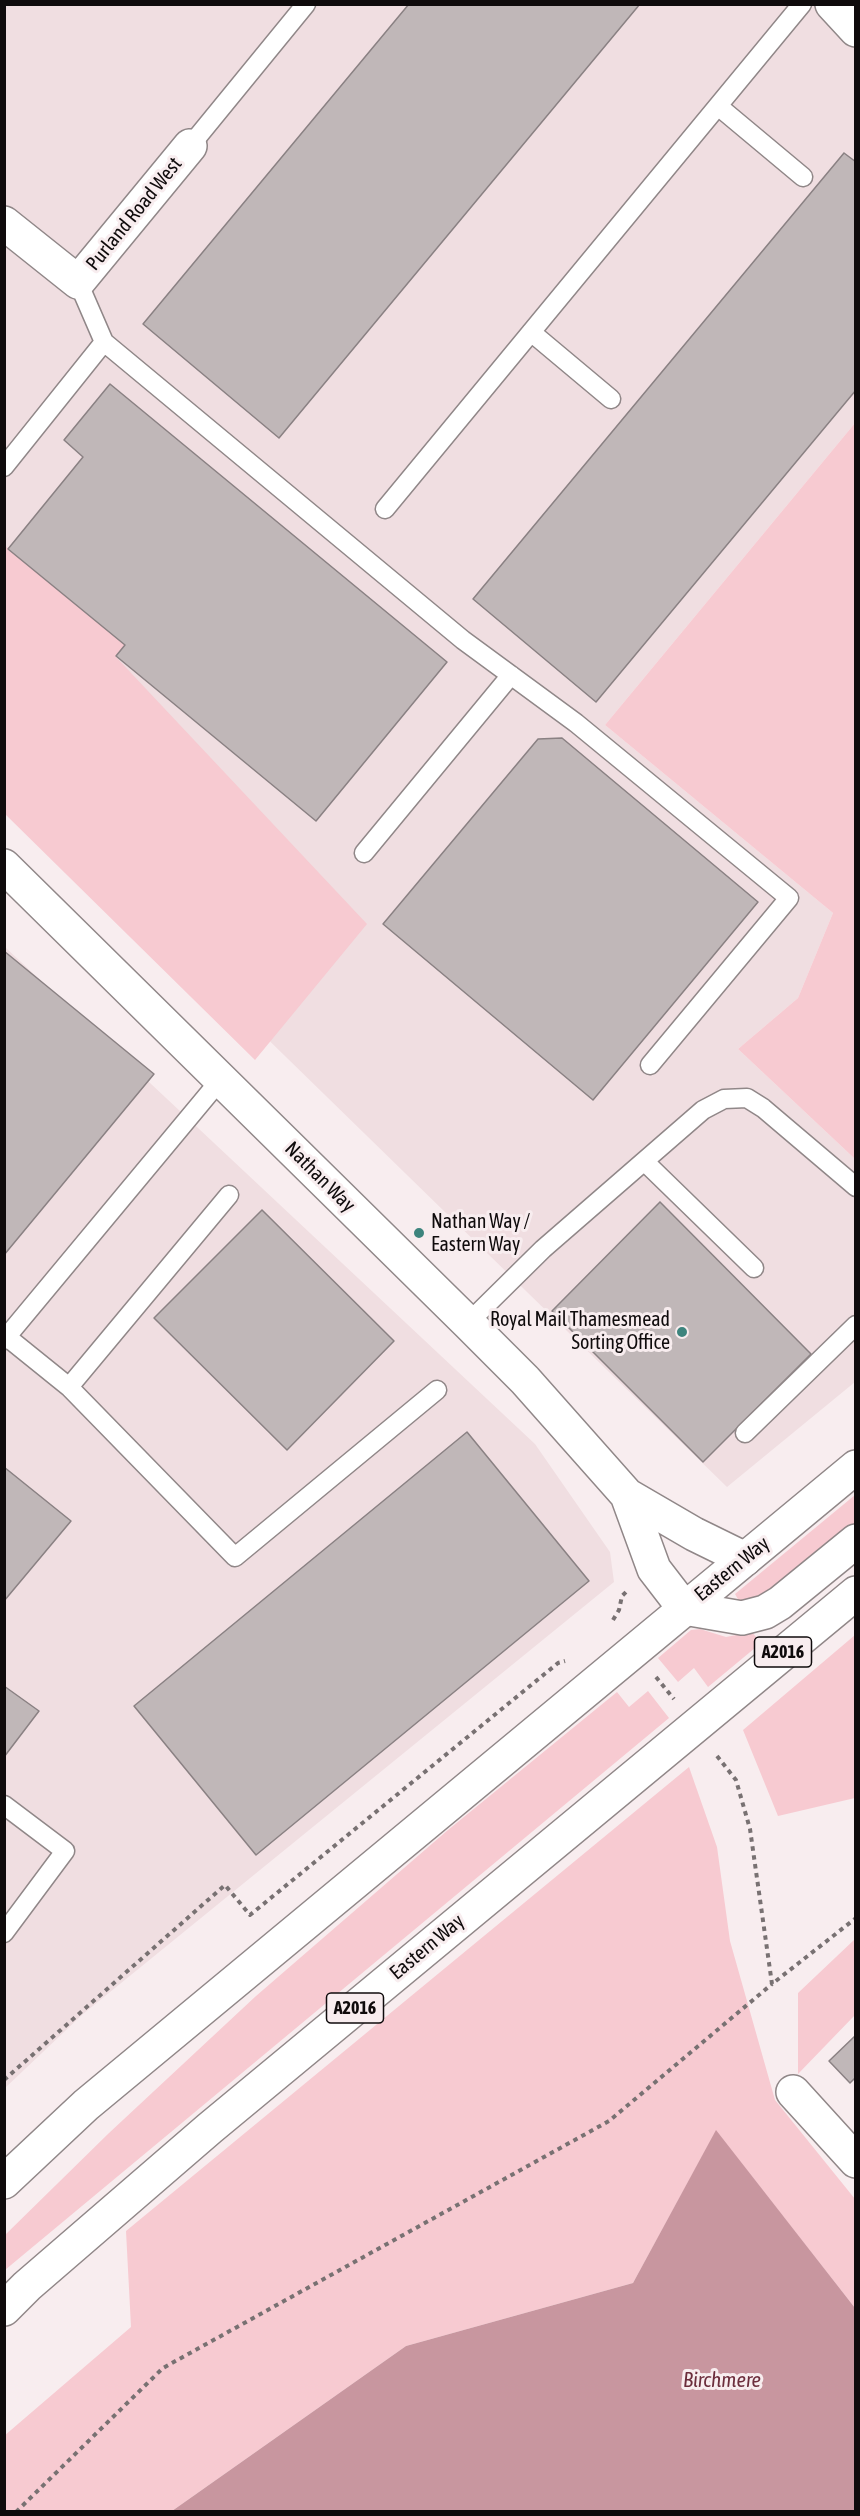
<!DOCTYPE html>
<style>
body{margin:0}
#map{position:relative;width:860px;height:2516px;overflow:hidden;background:#f8edef;font-family:"Asap Condensed",sans-serif}
canvas{display:block}
.frame{position:absolute;inset:0;border:6px solid #0f0b0c;pointer-events:none}
</style>
<div id="map">
<canvas width="860" height="2516"></canvas>
<div class="frame"></div>
</div>
<script>
const c = document.querySelector('canvas').getContext('2d');
c.lineJoin = 'round';
function fillPath(path, color) { c.fillStyle = color; c.fill(path, 'evenodd'); }
const toPath = rows => new Path2D(rows.map(r => 'M' + r).join(''));
function stroke(path, color, width, dash) { c.strokeStyle = color; c.lineWidth = width; c.lineCap = dash ? 'butt' : 'round'; c.setLineDash(dash || []); c.stroke(path); }
function write(font, color, halo, rows, align = 'center') {
  c.font = font + ' "Asap Condensed",sans-serif'; c.lineWidth = 6; c.setLineDash([]); c.textBaseline = 'middle'; c.strokeStyle = halo; c.fillStyle = color; for (const [text, x, y, turn = 0] of rows) {
    c.save(); c.translate(x, y); c.rotate((+turn || 0) * Math.PI / 180); c.textAlign = isNaN(turn) ? turn : align; if (halo) c.strokeText(text, 0, 0); c.fillText(text, 0, 0); c.restore();
  }
}
fillPath(toPath([
 [4,5,855,5,855,423,605,725,833,913,798,998,738,1049,855,1159,855,1382,727,1487,5,783],
 [5,947,535,1444,610,1552,614,1582,83,2014,5,2088]
]), '#f0dee1');
fillPath(toPath([
 [855,423,855,1159,738,1049,798,998,833,913,605,725],
 [4,545,125,645,116,657,367,924,255,1060,5,814],
 [855,1495,855,1523,778,1587,756,1599,739,1601,735,1594],
 [700,1629,726,1637,752,1632,761,1643,708,1687,694,1668,678,1682,658,1658,691,1630],
 [855,1635,855,1798,778,1816,743,1730],
 [648,1691,669,1718,5,2270,5,2235,109,2133,256,1996,448,1830,617,1692,629,1707],
 [689,1767,717,1847,730,1941,775,2100,855,2199,855,2308,716,2131,633,2283,406,2346,172,2511,5,2511,4,2436,131,2327,126,2231],
 [855,1939,855,2015,798,2074,798,1993]
]), '#f7cad1');
fillPath(toPath([
 [716,2130,855,2308,855,2511,172,2511,406,2346,633,2283]
]), '#c8969f');
const building = toPath([
 [409,4,640,4,279,438,143,324,409,4],
 [844,153,856,162,856,390,596,702,473,599,844,153],
 [110,384,447,662,316,821,116,656,125,645,8,549,83,457,64,440,110,384],
 [562,738,758,902,593,1100,383,924,538,739,562,738],
 [4,951,154,1074,4,1255,4,951],
 [660,1202,811,1354,703,1462,552,1311,660,1202],
 [262,1210,394,1341,287,1450,154,1318,262,1210],
 [467,1432,589,1581,256,1855,134,1706,467,1432],
 [4,1467,71,1521,4,1601,4,1467],
 [4,1686,39,1711,4,1757,4,1686],
 [856,2035,856,2077,850,2083,829,2061,856,2035]
]);
fillPath(building, '#c0b7b8');
stroke(building, '#8a8183', 1.5);
const service = toPath([
 [718,106,803,177],
 [190,146,306,4],
 [78,282,104,342,463,640,576,723,789,898,650,1065],
 [531,332,611,399],
 [4,467,104,342],
 [385,509,802,4],
 [364,853,511,675],
 [645,1162,754,1268],
 [468,1323,543,1249,703,1110,724,1099,747,1098,763,1108,856,1187],
 [7,1337,69,1387,235,1557,437,1390],
 [4,1340,221,1079],
 [69,1387,229,1195],
 [745,1433,856,1325],
 [4,1805,65,1851,4,1933]
]);
const minor = toPath([
 [832,4,856,30],
 [4,223,78,282,190,146],
 [793,2092,856,2161]
]);
const tertiary = toPath([
 [4,866,468,1323,525,1380,627,1495,694,1534,745,1559],
 [627,1495,654,1569,684,1608,742,1618,765,1612,780,1603,856,1541]
]);
const primary = toPath([
 [4,2182,86,2105,856,1467],
 [4,2309,27,2286,210,2128,856,1593]
]);
stroke(service, '#908788', 21);
stroke(minor, '#908788', 36);
stroke(tertiary, '#908788', 36);
stroke(primary, '#908788', 36);
stroke(toPath([
 [613,1620,619,1610,622,1596,626,1592],
 [656,1677,674,1699],
 [717,1756,736,1780,750,1829,772,1984,856,1918],
 [4,2080,225,1885,250,1915,558,1663,565,1661],
 [16,2512,163,2368,609,2121,772,1984]
]), '#787172', 4, [4.5, 4.5]);
stroke(service, '#fff', 18);
stroke(minor, '#fff', 33);
stroke(tertiary, '#fff', 33);
stroke(primary, '#fff', 33);
for (const [x, y, r, color] of [
 [419,1233,6,"#3d847d"],
 [682,1332,6,"#3d847d"]
]) { const dot = new Path2D(); dot.arc(x, y, r, 0, 2 * Math.PI); c.fillStyle = color; c.fill(dot); stroke(dot, '#f8edef', 2); }
for (const [x, y, w] of [
 [783,1652,57],
 [355,2008,57]
]) { const box = new Path2D(); box.roundRect(x - w / 2, y - 15, w, 30, 4.5); c.fillStyle = '#f8edef'; c.fill(box); stroke(box, '#0f0b0c', 1.5); }
write('bold 18px', '#0f0b0c', null, [
 ["A2016",783,1652],
 ["A2016",355,2008]
]);
write('20px', '#0f0b0c', '#f8edef', [
 ["Purland Road West",134,214,-51],
 ["Nathan Way",320,1177,45],
 ["Eastern Way",732,1569,-39],
 ["Eastern Way",427,1947,-40]
]);
write('20px', '#0f0b0c', '#f8edef', [
 ["Nathan Way /",431,1222],
 ["Eastern Way",431,1245],
 ["Royal Mail Thamesmead",670,1320,"right"],
 ["Sorting Office",670,1343,"right"]
], 'left');
write('italic 21px', '#6c2d3c', '#f8edef', [
 ["Birchmere",722,2380]
]);
</script>
